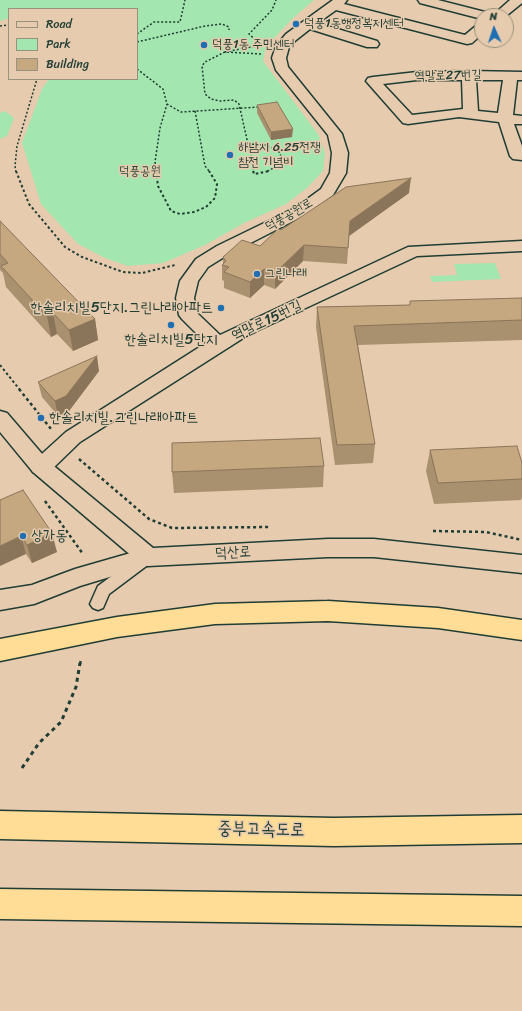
<!DOCTYPE html>
<meta charset="utf-8">
<style>
body{margin:0}
#map{position:relative;width:522px;height:1011px;overflow:hidden;background:#e7cbae;font-family:Sriracha,sans-serif}
canvas{display:block}
.legend{position:absolute;left:8px;top:8px;width:130px;height:72px;box-sizing:border-box;background:#e7cbae;border:1px solid #97927d;margin:0;padding:5px 7px;list-style:none;font-size:12px;color:#1f3d34}
.legend li{display:flex;align-items:center;gap:8px;height:20px}
.legend b{width:20px;border:1px solid #97927d}
.north{position:absolute;left:474px;top:8px;width:40px;height:40px;box-sizing:border-box;background:#e7cbae;border:1px solid #97927d;border-radius:50%;rotate:357deg;font-size:11px;font-weight:700;line-height:16px;text-align:center;color:#1f3d34}
.north::after{content:'';display:block;margin:auto;width:14px;height:18px;background:#1f6fb2;clip-path:polygon(50% 0,100% 100%,50% 72%,0 100%)}
</style>
<div id="map">
<canvas width="522" height="1011"></canvas>
<ul class="legend">
<li><b style="height:5px;background:#e7cbae"></b>Road</li>
<li><b style="height:11px;background:#a4e6af"></b>Park</li>
<li><b style="height:11px;background:#c5a780"></b>Building</li>
</ul>
<div class="north">N</div>
</div>
<script>
const c = document.querySelector('canvas').getContext('2d');
c.lineJoin = 'round';
function fillPath(path, color) { c.fillStyle = color; c.fill(path, 'evenodd'); }
const toPath = rows => new Path2D(rows.map(r => 'M' + r).join(''));
function stroke(path, color, width, dash) { c.strokeStyle = color; c.lineWidth = width; c.lineCap = dash ? 'butt' : 'round'; c.setLineDash(dash || []); c.stroke(path); }
function write(font, color, halo, rows, align = 'center') {
  c.font = font + ' Sriracha,"Poor Story",sans-serif'; c.lineWidth = 3; c.setLineDash([]); c.textBaseline = 'middle'; c.strokeStyle = halo; c.fillStyle = color; for (const [text, x, y, turn = 0] of rows) {
    c.save(); c.translate(x, y); c.rotate((+turn || 0) * Math.PI / 180); c.textAlign = isNaN(turn) ? turn : align; if (halo) c.strokeText(text, 0, 0); c.fillText(text, 0, 0); c.restore();
  }
}
fillPath(toPath([
 [0,0,314,0,291,20,266,47,263,61,318,134,325,153,323,171,308,187,286,204,244,223,205,245,163,263,128,266,105,258,78,244,41,204,22,143,42,89,49,79,137,79,137,9,9,9,9,18,0,21],
 [5,111,14,118,7,136,0,139,0,113],
 [495,263,501,279,432,282,430,276,457,275,454,264]
]), '#a4e6af');
const lane = toPath([
 [144,554,149,556,151,560,149,564,109,594,103,608,98,610,93,608,90,604,98,586,139,556,144,554]
]);
const street = toPath([
 [333,0,347,0,344,4,465,35,477,25,482,24,482,34,472,43,467,44,336,10,318,23,377,41,379,44,377,47,367,47,310,29,296,40,289,47,286,58,288,67,342,134,348,153,346,173,333,195,307,214,229,254,208,267,198,281,194,298,197,313,220,335,408,247,522,241,522,251,417,256,248,335,80,442,49,472,41,475,33,472,30,467,33,462,66,432,206,343,182,319,179,315,176,298,180,281,196,259,217,246,295,208,321,189,330,173,332,153,328,135,276,70,272,58,276,46,286,34,333,0],
 [418,0,438,0,489,13,491,16,482,16,482,19,420,3,418,0],
 [510,0,522,0,522,3,506,16,492,16,510,0],
 [469,71,522,72,522,80,517,80,513,115,522,116,522,124,514,124,522,146,522,160,513,159,510,156,499,122,459,117,408,124,403,123,366,81,368,78,373,77,417,72,469,71],
 [417,80,462,80,463,109,412,115,383,84,417,80],
 [476,80,503,80,498,113,478,111,476,80],
 [148,548,156,551,159,557,156,563,80,586,34,604,0,610,0,590,32,585,75,569,148,548]
]);
const secondary = toPath([
 [0,411,7,413,49,462,153,548,328,539,374,539,522,555,522,573,374,557,328,557,148,566,140,563,33,472,0,432,0,411]
]);
const highway = toPath([
 [328,601,438,608,522,620,522,640,438,628,328,621,215,624,117,637,0,661,0,639,117,617,215,604,328,601],
 [0,811,334,818,522,815,522,843,334,846,0,839,0,811],
 [0,889,522,896,522,926,0,919,0,889]
]);
stroke(lane, '#1f3d34', 3);
stroke(street, '#1f3d34', 3);
stroke(secondary, '#1f3d34', 3);
stroke(highway, '#1f3d34', 3);
stroke(toPath([
 [0,26,9,25],
 [137,34,154,22,180,22,185,0],
 [137,42,205,26,222,24,229,27,229,30],
 [225,52,205,62,202,66,205,94,211,99,220,101,234,100,239,104,248,144],
 [261,54,225,52,261,45,249,34,272,10,276,0],
 [137,69,163,89,167,104,181,112,260,107],
 [195,111,205,166,210,172],
 [248,144,265,145,278,150,283,160,281,164,266,172],
 [248,144,254,172],
 [16,172,15,166,17,146,37,79],
 [156,172,155,162,160,128,167,104]
]), '#1f3d34', 1.5, [2, 2]);
stroke(toPath([
 [16,171,29,204,65,247,82,257,123,272,142,273,175,265],
 [156,171,158,186,171,211,180,214,194,212,206,207,215,198,217,184,209,171],
 [253,171,254,174,270,171],
 [0,365,20,390]
]), '#1f3d34', 2, [2.5, 2.5]);
stroke(toPath([
 [19,389,51,429],
 [79,459,149,519,172,528,270,527],
 [45,501,83,554],
 [433,531,486,532,522,540],
 [80,664,81,660]
]), '#1f3d34', 2.5, [3, 3]);
stroke(toPath([
 [22,768,39,743,61,722,76,687,80,663]
]), '#1f3d34', 3, [4, 4]);
fillPath(lane, '#e7cbae');
fillPath(street, '#e7cbae');
fillPath(secondary, '#e7cbae');
fillPath(highway, '#ffdd96');
fillPath(toPath([
 [257,105,292,137,271,140,257,113],
 [409,193,349,236,347,264,303,261,275,289,264,285,250,298,224,288,224,281,222,280,222,265,223,264,223,257,260,246,281,230],
 [0,221,95,319,98,340,73,351,57,334,51,337,6,287,3,273,0,270],
 [522,298,522,340,358,345,375,444,373,463,335,465,316,327,317,307,410,305],
 [99,371,69,411,58,416,42,397,38,382],
 [430,450,522,463,522,497,521,500,434,504,426,471],
 [324,466,323,487,174,493,172,472],
 [0,500,57,552,32,563,26,554]
]), '#a9906e');
fillPath(toPath([
 [293,129,292,137,271,140,271,132],
 [411,178,409,193,349,236,350,221],
 [304,245,303,261,275,289,275,273],
 [264,269,264,285,250,298,250,282],
 [53,313,57,334,51,337,47,316],
 [95,319,98,340,73,351,69,330],
 [97,356,99,371,69,411,58,416,55,401],
 [52,533,57,552,32,563,27,545],
 [21,536,26,554,0,566,0,546]
]), '#8a755a');
const building = toPath([
 [277,102,293,129,271,132,257,105,277,102],
 [411,178,350,221,348,248,304,245,275,273,264,269,250,282,224,272,229,267,222,265,226,261,223,257,242,240,260,246,278,229,281,230,346,187,411,178],
 [0,221,95,319,69,330,53,313,47,316,1,266,8,263,0,254,0,221],
 [522,298,522,320,354,326,375,444,337,445,317,307,410,305,410,301,522,298],
 [97,356,66,396,55,401,38,382,97,356],
 [320,438,324,466,172,472,172,443,320,438],
 [517,446,522,463,522,479,438,483,430,450,517,446],
 [23,490,52,533,27,545,21,536,0,546,0,500,23,490]
]);
fillPath(building, '#c5a780');
stroke(building, '#8a755a', 1);
for (const [x, y, r, color] of [
 [296,24,4,"#1f6fb2"],
 [204,45,4,"#1f6fb2"],
 [230,155,4,"#1f6fb2"],
 [257,274,4,"#1f6fb2"],
 [221,308,4,"#1f6fb2"],
 [171,325,4,"#1f6fb2"],
 [41,418,4,"#1f6fb2"],
 [23,536,4,"#1f6fb2"]
]) { const dot = new Path2D(); dot.arc(x, y, r, 0, 2 * Math.PI); c.fillStyle = color; c.fill(dot); stroke(dot, '#e7cbae', 1.5); }
write('13px', '#1f3d34', '#e7cbae', [
 ["덕풍1동행정복지센터",304,24],
 ["덕풍1동 주민센터",212,45],
 ["하남시 6.25전쟁",238,148],
 ["참전 기념비",238,163],
 ["그린나래",265,274]
], 'left');
write('13px', '#1f3d34', '#e7cbae', [
 ["역말로27번길",448,76,-1],
 ["덕풍공원로",289,215,-30]
]);
write('13px', '#26453a', '#e7cbae', [
 ["덕풍공원",140,172]
]);
write('15px', '#1f3d34', '#e7cbae', [
 ["한솔리치빌5단지.그린나래아파트",213,308,"right"],
 ["한솔리치빌5단지",171,340,"center"],
 ["한솔리치빌.그린나래아파트",49,418],
 ["상가동",31,536]
], 'left');
write('15px', '#1f3d34', '#e7cbae', [
 ["역말로15번길",267,321,-25],
 ["덕산로",233,553,-3]
]);
write('18px', '#1f3d34', '#e7cbae', [
 ["중부고속도로",261,830,1]
]);
</script>
